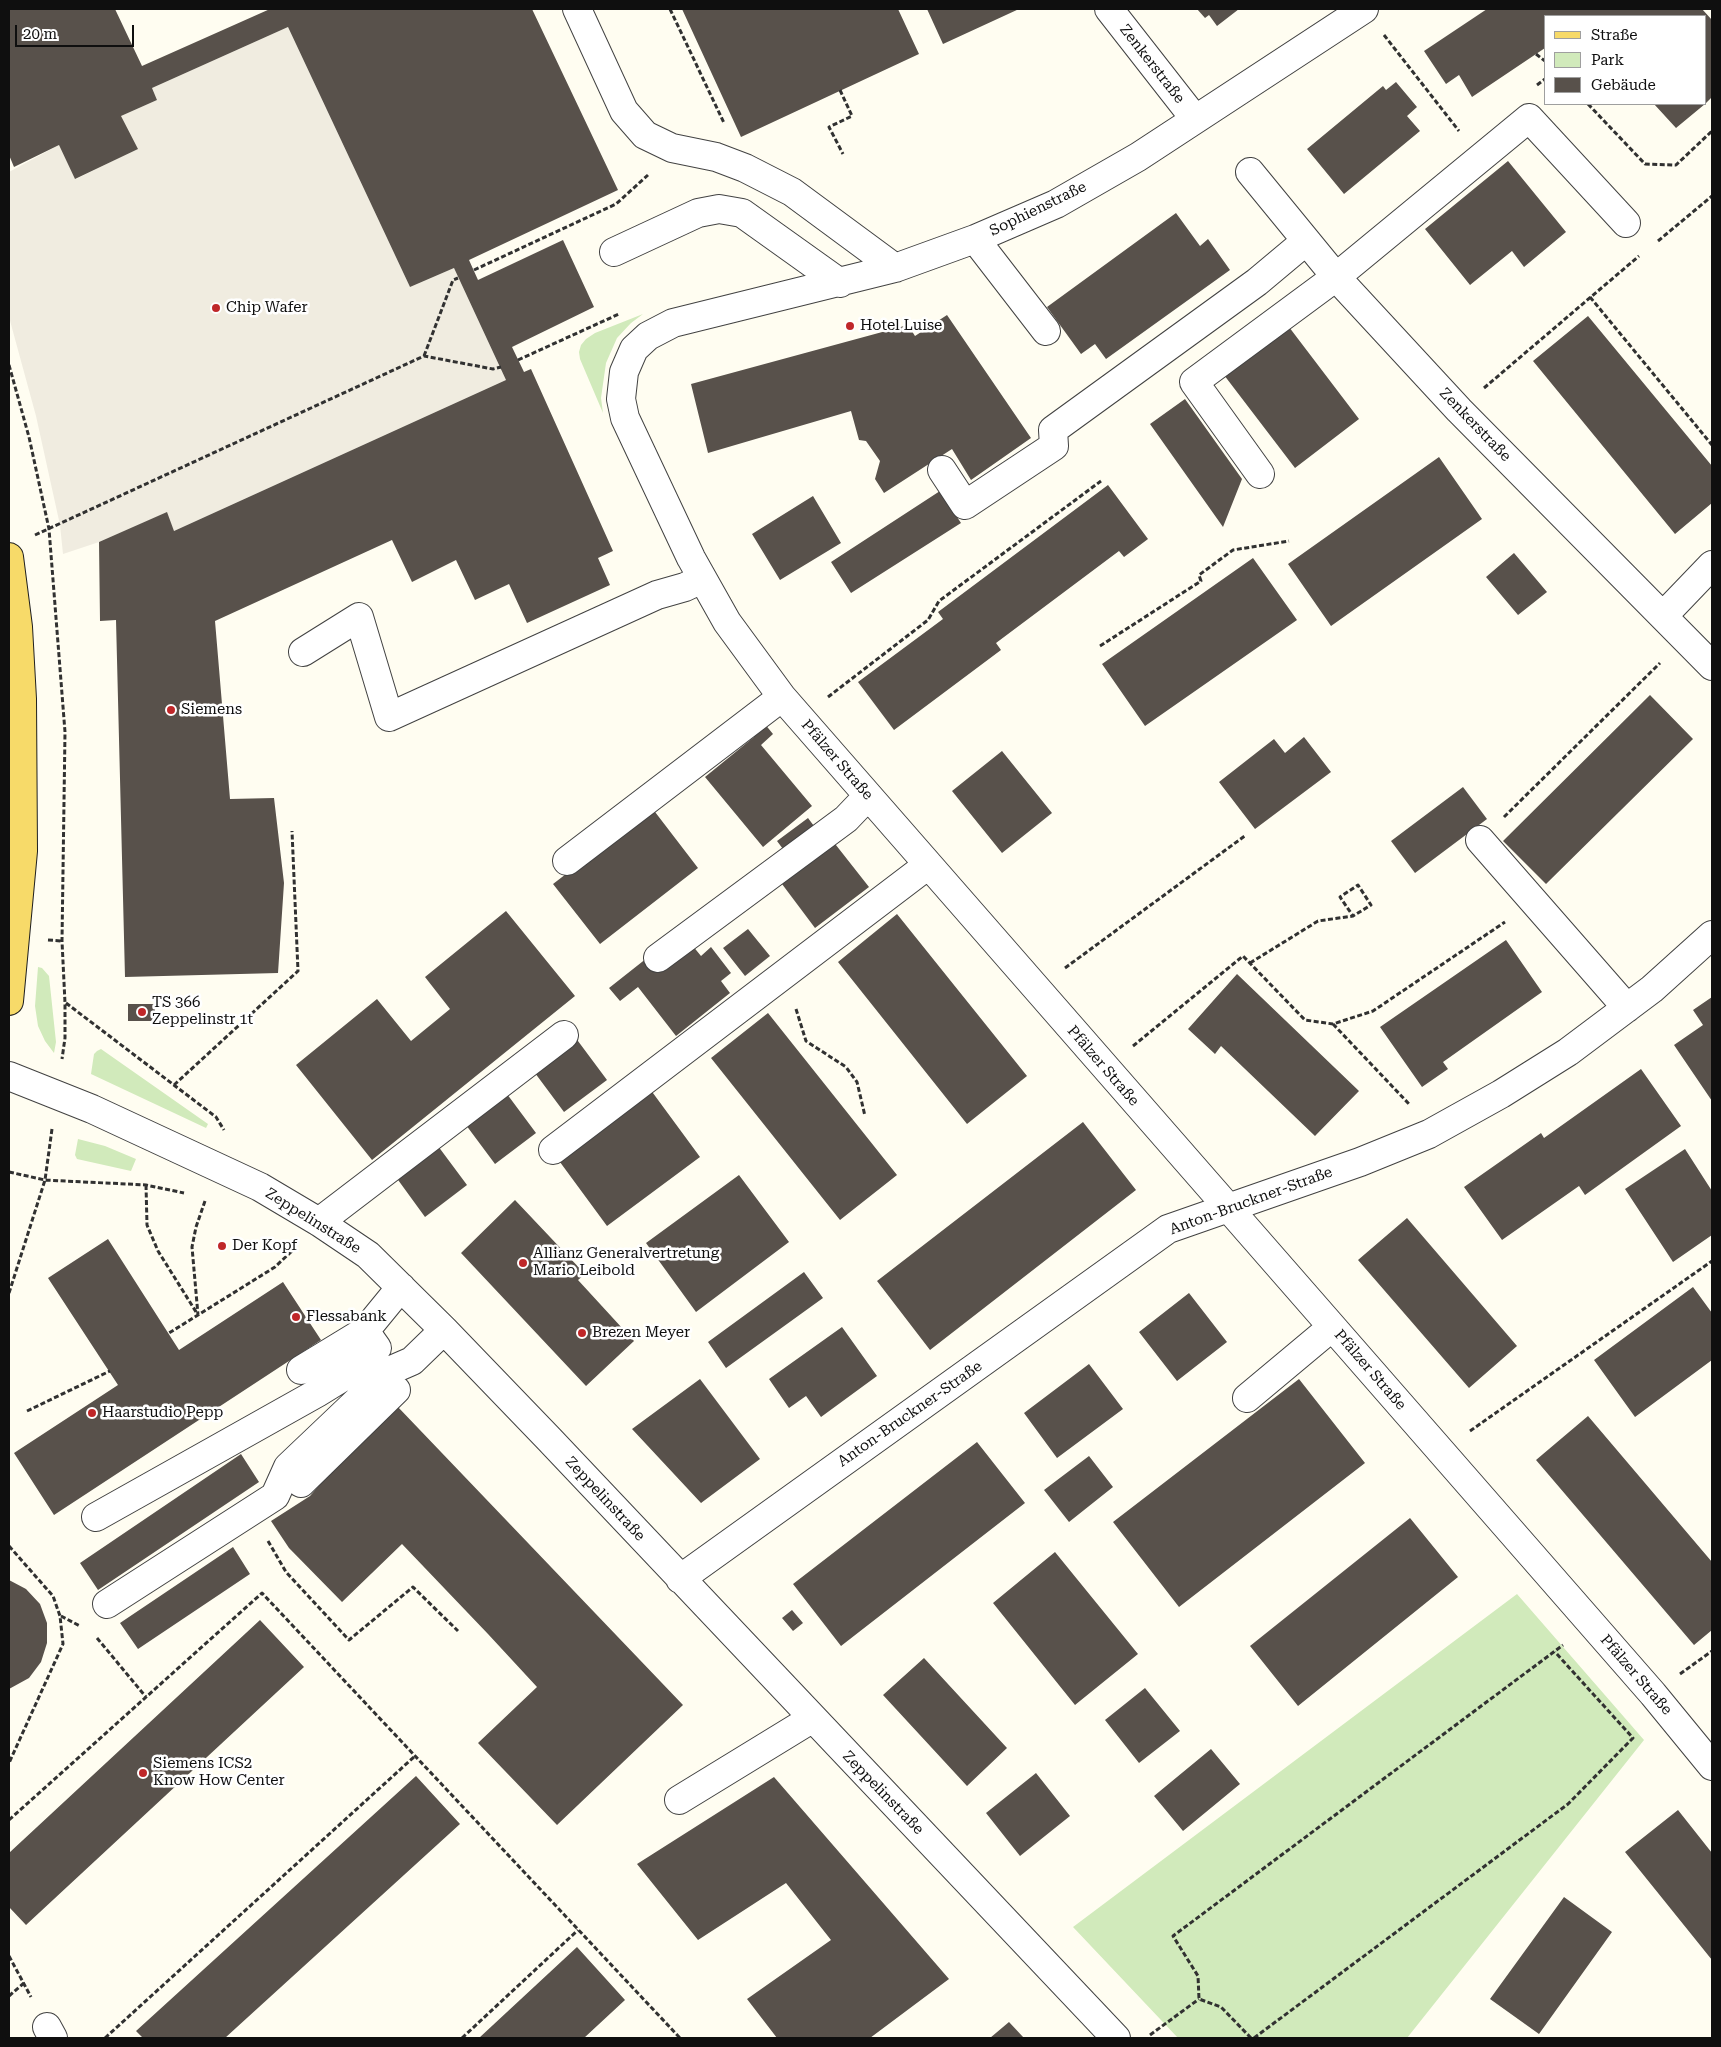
<!DOCTYPE html>
<meta charset="utf-8">
<style>
body{margin:0}
#map{position:relative;width:1721px;height:2047px;overflow:hidden;background:#fffdf1;font-family:"Roboto Serif",serif}
canvas{display:block}
.frame{position:absolute;inset:0;border:10px solid #0f0f0f;pointer-events:none}
.legend{position:absolute;left:1544px;top:15px;width:162px;height:90px;box-sizing:border-box;background:#fff;border:1px solid #9f9f9f;margin:0;padding:6px 9px;list-style:none;font-size:15px;color:#0f0f0f}
.legend li{display:flex;align-items:center;gap:10px;height:25px}
.legend b{width:25px;border:1px solid #9f9f9f}
.scale{position:absolute;left:15px;top:25px;width:119px;height:22px;box-sizing:border-box;border:2px solid #0f0f0f;border-top:0;padding-left:6px;font-size:15px;line-height:18px;white-space:nowrap;color:#0f0f0f;-webkit-text-stroke:4px #fff;paint-order:stroke}
</style>
<div id="map">
<canvas width="1721" height="2047"></canvas>
<div class="frame"></div>
<ul class="legend">
<li><b style="height:6px;background:#f7da69"></b>Straße</li>
<li><b style="height:14px;background:#d1eabb"></b>Park</li>
<li><b style="height:14px;background:#58514b"></b>Gebäude</li>
</ul>
<div class="scale">20 m</div>
</div>
<script>
const c = document.querySelector('canvas').getContext('2d');
c.lineJoin = 'round';
function fillPath(path, color) { c.fillStyle = color; c.fill(path, 'evenodd'); }
const toPath = rows => new Path2D(rows.map(r => 'M' + r).join(''));
function stroke(path, color, width, dash) { c.strokeStyle = color; c.lineWidth = width; c.lineCap = dash ? 'butt' : 'round'; c.setLineDash(dash || []); c.stroke(path); }
function write(font, color, halo, rows, align = 'center') {
  c.font = font + ' "Roboto Serif",serif'; c.lineWidth = 5; c.setLineDash([]); c.textBaseline = 'middle'; c.strokeStyle = halo; c.fillStyle = color; for (const [text, x, y, turn = 0] of rows) {
    c.save(); c.translate(x, y); c.rotate((+turn || 0) * Math.PI / 180); c.textAlign = isNaN(turn) ? turn : align; if (halo) c.strokeText(text, 0, 0); c.fillText(text, 0, 0); c.restore();
  }
}
fillPath(toPath([
 [643,314,631,323,617,338,606,363,601,398,603,413,580,359,579,352,581,345,586,339,595,333],
 [38,967,42,968,49,976,56,1042,54,1053,45,1041,38,1026,35,1006],
 [101,1049,208,1124,206,1128,91,1074,94,1054,97,1051],
 [78,1139,105,1146,136,1159,131,1171,77,1159,75,1155],
 [1517,1594,1644,1740,1407,2038,1178,2038,1073,1927]
]), '#d1eabb');
fillPath(toPath([
 [288,27,410,287,454,268,506,380,174,531,166,513,99,542,63,554,60,525,36,416,9,317,9,172,59,145,76,179,137,149,121,116,157,100,152,88]
]), '#f0ece0');
fillPath(toPath([
 [9,9,115,9,142,66,270,9,532,9,618,190,469,260,478,280,563,240,594,307,512,347,524,372,531,369,613,551,598,558,610,585,527,623,509,584,475,600,456,560,412,582,392,540,215,621,230,799,274,798,284,883,278,973,125,977,116,620,100,621,99,542,167,512,174,531,506,380,454,268,410,287,288,27,152,88,157,100,121,116,138,149,75,179,59,145,14,167,9,155],
 [682,9,898,9,919,54,741,137],
 [927,9,1019,9,943,44],
 [1197,9,1239,9,1217,26,1209,15,1205,18],
 [1487,9,1702,9,1712,20,1712,97,1705,104,1705,16,1545,16,1545,48,1472,97,1459,75,1446,84,1424,51],
 [1396,82,1417,107,1407,116,1420,131,1344,194,1307,149,1383,86,1386,90],
 [1654,104,1705,104,1676,128],
 [1508,161,1566,232,1524,267,1512,251,1470,285,1425,229],
 [1176,213,1200,246,1208,239,1230,270,1106,359,1095,344,1081,354,1047,307],
 [947,315,1031,438,971,480,952,449,884,493,875,479,880,461,866,441,859,440,851,411,708,453,691,384,908,325,915,336],
 [1588,316,1712,466,1712,503,1675,534,1533,361],
 [1289,327,1359,419,1295,468,1224,375],
 [1185,399,1242,479,1223,527,1150,424],
 [1439,457,1482,519,1331,626,1288,564],
 [1108,485,1148,539,1124,557,1119,551,996,643,1001,650,894,730,858,682,943,619,938,612],
 [940,491,961,523,851,593,831,562],
 [813,496,841,543,780,580,752,534],
 [1514,553,1547,592,1518,615,1486,577],
 [1253,558,1297,620,1145,726,1102,664],
 [1650,695,1693,739,1546,884,1503,841],
 [764,723,773,734,761,745,812,806,763,847,705,777,754,737,751,733],
 [1304,737,1331,772,1255,829,1219,782,1274,739,1285,753],
 [1002,751,1052,813,1002,853,952,791],
 [1463,787,1487,819,1415,873,1391,841],
 [652,808,698,868,600,944,553,884],
 [808,818,817,830,786,853,777,841],
 [832,840,869,887,815,928,779,880],
 [506,911,575,996,372,1160,296,1065,377,999,411,1041,450,1009,425,977],
 [897,914,1027,1076,967,1124,838,962],
 [748,929,770,956,745,976,723,948],
 [1506,940,1542,992,1443,1062,1448,1069,1422,1087,1380,1027],
 [692,945,701,956,711,947,731,973,721,981,730,993,676,1036,638,987,620,1001,609,988,647,958,658,972],
 [1237,974,1359,1091,1315,1136,1221,1046,1215,1054,1188,1029],
 [1712,997,1712,1101,1674,1045,1703,1025,1693,1010],
 [128,1004,155,1004,155,1021,128,1021],
 [768,1013,897,1175,840,1220,711,1058],
 [575,1037,607,1080,564,1112,532,1069],
 [1641,1069,1681,1126,1585,1195,1579,1186,1502,1240,1464,1187,1541,1133,1544,1138],
 [650,1089,700,1157,607,1226,557,1158],
 [504,1090,536,1133,495,1164,463,1121],
 [1083,1122,1136,1190,930,1350,877,1281],
 [435,1142,467,1185,425,1217,393,1173],
 [1685,1149,1712,1191,1712,1235,1673,1262,1625,1189],
 [739,1175,789,1242,696,1312,646,1243],
 [515,1200,585,1274,578,1280,634,1341,586,1386,461,1253],
 [1407,1218,1517,1346,1469,1388,1358,1260],
 [108,1239,179,1350,283,1282,321,1340,54,1515,14,1453,118,1385,48,1278],
 [804,1272,823,1298,726,1368,708,1342],
 [1693,1287,1712,1313,1712,1360,1635,1417,1594,1360],
 [1189,1293,1227,1342,1177,1381,1139,1332],
 [842,1327,877,1376,821,1417,806,1396,789,1408,769,1379],
 [1089,1364,1123,1409,1057,1458,1024,1413],
 [700,1379,760,1459,701,1503,632,1429],
 [1299,1379,1365,1463,1179,1607,1113,1522],
 [397,1406,683,1705,557,1825,478,1743,537,1687,488,1634,402,1544,342,1602,289,1548,271,1521,310,1496,340,1461],
 [1588,1416,1712,1562,1712,1630,1694,1645,1536,1460],
 [977,1442,1025,1503,841,1646,793,1584],
 [241,1454,259,1482,98,1590,80,1563],
 [1089,1456,1113,1487,1069,1522,1044,1490],
 [1410,1518,1458,1577,1298,1706,1250,1646],
 [233,1547,250,1574,138,1649,120,1623],
 [1055,1552,1138,1654,1075,1705,993,1603],
 [9,1580,26,1589,40,1604,47,1623,47,1643,41,1662,29,1678,9,1689],
 [792,1610,803,1623,793,1631,782,1618],
 [260,1620,304,1667,26,1925,9,1907,9,1853],
 [924,1658,1007,1748,967,1786,883,1695],
 [1145,1688,1180,1731,1139,1763,1105,1720],
 [1211,1749,1240,1784,1183,1831,1154,1796],
 [1036,1773,1070,1816,1020,1856,986,1813],
 [416,1776,460,1824,225,2038,143,2038,136,2031],
 [774,1777,949,1979,870,2038,777,2038,747,1999,831,1940,786,1883,698,1940,637,1864],
 [1678,1810,1712,1853,1712,1960,1625,1852],
 [1564,1897,1612,1932,1539,2034,1490,1999],
 [577,1947,625,2000,584,2038,479,2038],
 [1009,2022,1024,2038,990,2038]
]), '#58514b');
const minor = toPath([
 [577,9,624,111,645,135,672,148,716,157,745,168,792,192,895,268],
 [1109,9,1195,119],
 [1364,9,1138,157,1056,204,975,239,895,268,673,323,648,336,634,349,624,372,621,399,625,418,691,558,727,622,782,697,1653,1694,1712,1766],
 [1250,172,1336,277,1459,410,1712,666],
 [975,239,1046,331],
 [614,252,698,213,719,209,742,213,840,283],
 [942,470,965,505,1054,446,1053,430,1257,282,1306,241],
 [1260,474,1194,382,1336,277,1529,118,1626,223],
 [1664,615,1712,565],
 [303,652,359,617,389,717,657,595,685,587,702,579],
 [1480,840,1627,1008],
 [567,861,782,697],
 [658,958,846,819,868,796],
 [9,1076,92,1109,260,1187,319,1222,368,1255,444,1330,549,1439,1116,2038],
 [553,1150,928,865],
 [319,1222,564,1035],
 [301,1370,365,1331],
 [1247,1398,1332,1327],
 [301,1483,396,1390],
 [96,1517,317,1393,364,1364,377,1348,365,1331,401,1287],
 [680,1579,1168,1229,1360,1162,1429,1134,1501,1094,1568,1052,1652,989,1712,935],
 [107,1604,275,1496,288,1467,389,1371,412,1361,444,1330],
 [679,1800,813,1718],
 [47,2027,53,2038]
]);
const major = toPath([
 [9,557,18,627,22,699,23,851,9,1001]
]);
stroke(minor, '#424242', 30);
stroke(major, '#202020', 30);
stroke(toPath([
 [670,9,724,123],
 [1384,35,1459,131],
 [1536,54,1545,61],
 [1537,85,1545,79],
 [840,90,852,116,829,127,843,154],
 [1588,104,1645,164,1676,165,1712,131],
 [1658,241,1712,196],
 [474,270,616,204,648,175],
 [1590,297,1712,445],
 [424,356,453,280,458,278],
 [518,360,619,314],
 [9,365,29,437,49,529,65,732,62,941,65,1003,65,1038,62,1059],
 [1484,388,1639,256],
 [35,535,424,356,493,369,501,367],
 [1100,646,1201,581,1199,575,1233,550,1289,541],
 [828,697,928,620,939,601,1101,481],
 [1504,817,1660,663],
 [48,940,62,941],
 [1250,963,1318,921,1353,916,1371,905,1358,885,1340,897,1353,916],
 [1065,968,1246,835],
 [66,1003,216,1117,224,1130],
 [796,1009,806,1041,846,1067,857,1082,865,1116],
 [1333,1024,1410,1105],
 [1133,1046,1243,956,1305,1020,1333,1024,1373,1011,1505,922],
 [174,1085,298,971,292,831],
 [9,1172,45,1180,146,1185,184,1193],
 [146,1185,147,1225,158,1251,198,1315,169,1333],
 [205,1201,196,1227,192,1247,198,1315,275,1267,294,1249],
 [9,1293,45,1180,52,1129],
 [27,1411,110,1371],
 [1470,1431,1712,1261],
 [268,1541,286,1572,349,1640,413,1587,458,1631],
 [9,1546,53,1596,60,1616,63,1644,9,1763],
 [61,1616,80,1626],
 [97,1638,146,1697],
 [1680,1674,1712,1651],
 [9,1820,262,1593,680,2038],
 [9,1956,31,1997],
 [9,1996,24,1983],
 [1150,2035,1199,1999],
 [105,2038,415,1756],
 [462,2038,578,1930],
 [1251,2038,1221,2007,1199,1999,1198,1976,1173,1936,1563,1645],
 [1254,2038,1568,1804,1633,1738,1555,1652]
]), '#313131', 3, [5, 2.5]);
stroke(minor, '#fff', 28);
stroke(major, '#f7da69', 28);
for (const [x, y, r, color] of [
 [216,308,5,"#bf2729"],
 [850,326,5,"#bf2729"],
 [171,710,5,"#bf2729"],
 [142,1012,5,"#bf2729"],
 [222,1246,5,"#bf2729"],
 [523,1263,5,"#bf2729"],
 [296,1317,5,"#bf2729"],
 [582,1333,5,"#bf2729"],
 [92,1413,5,"#bf2729"],
 [143,1773,5,"#bf2729"]
]) { const dot = new Path2D(); dot.arc(x, y, r, 0, 2 * Math.PI); c.fillStyle = color; c.fill(dot); stroke(dot, '#fff', 2); }
write('15px', '#0f0f0f', '#fff', [
 ["Zenkerstraße",1152,64,52],
 ["Sophienstraße",1038,209,-26],
 ["Zenkerstraße",1475,425,46],
 ["Pfälzer Straße",837,760,49],
 ["Pfälzer Straße",1103,1066,49],
 ["Anton-Bruckner-Straße",1251,1201,-20],
 ["Zeppelinstraße",313,1221,32],
 ["Pfälzer Straße",1370,1370,49],
 ["Anton-Bruckner-Straße",910,1414,-35],
 ["Zeppelinstraße",605,1499,47],
 ["Pfälzer Straße",1636,1675,49],
 ["Zeppelinstraße",883,1793,46]
]);
write('15px', '#0f0f0f', '#fff', [
 ["Chip Wafer",226,308],
 ["Hotel Luise",860,326],
 ["Siemens",181,710],
 ["TS 366",152,1003],
 ["Zeppelinstr 1t",152,1020],
 ["Der Kopf",232,1246],
 ["Allianz Generalvertretung",533,1254],
 ["Mario Leibold",533,1271],
 ["Flessabank",306,1317],
 ["Brezen Meyer",592,1333],
 ["Haarstudio Pepp",102,1413],
 ["Siemens ICS2",153,1764],
 ["Know How Center",153,1781]
], 'left');
</script>
